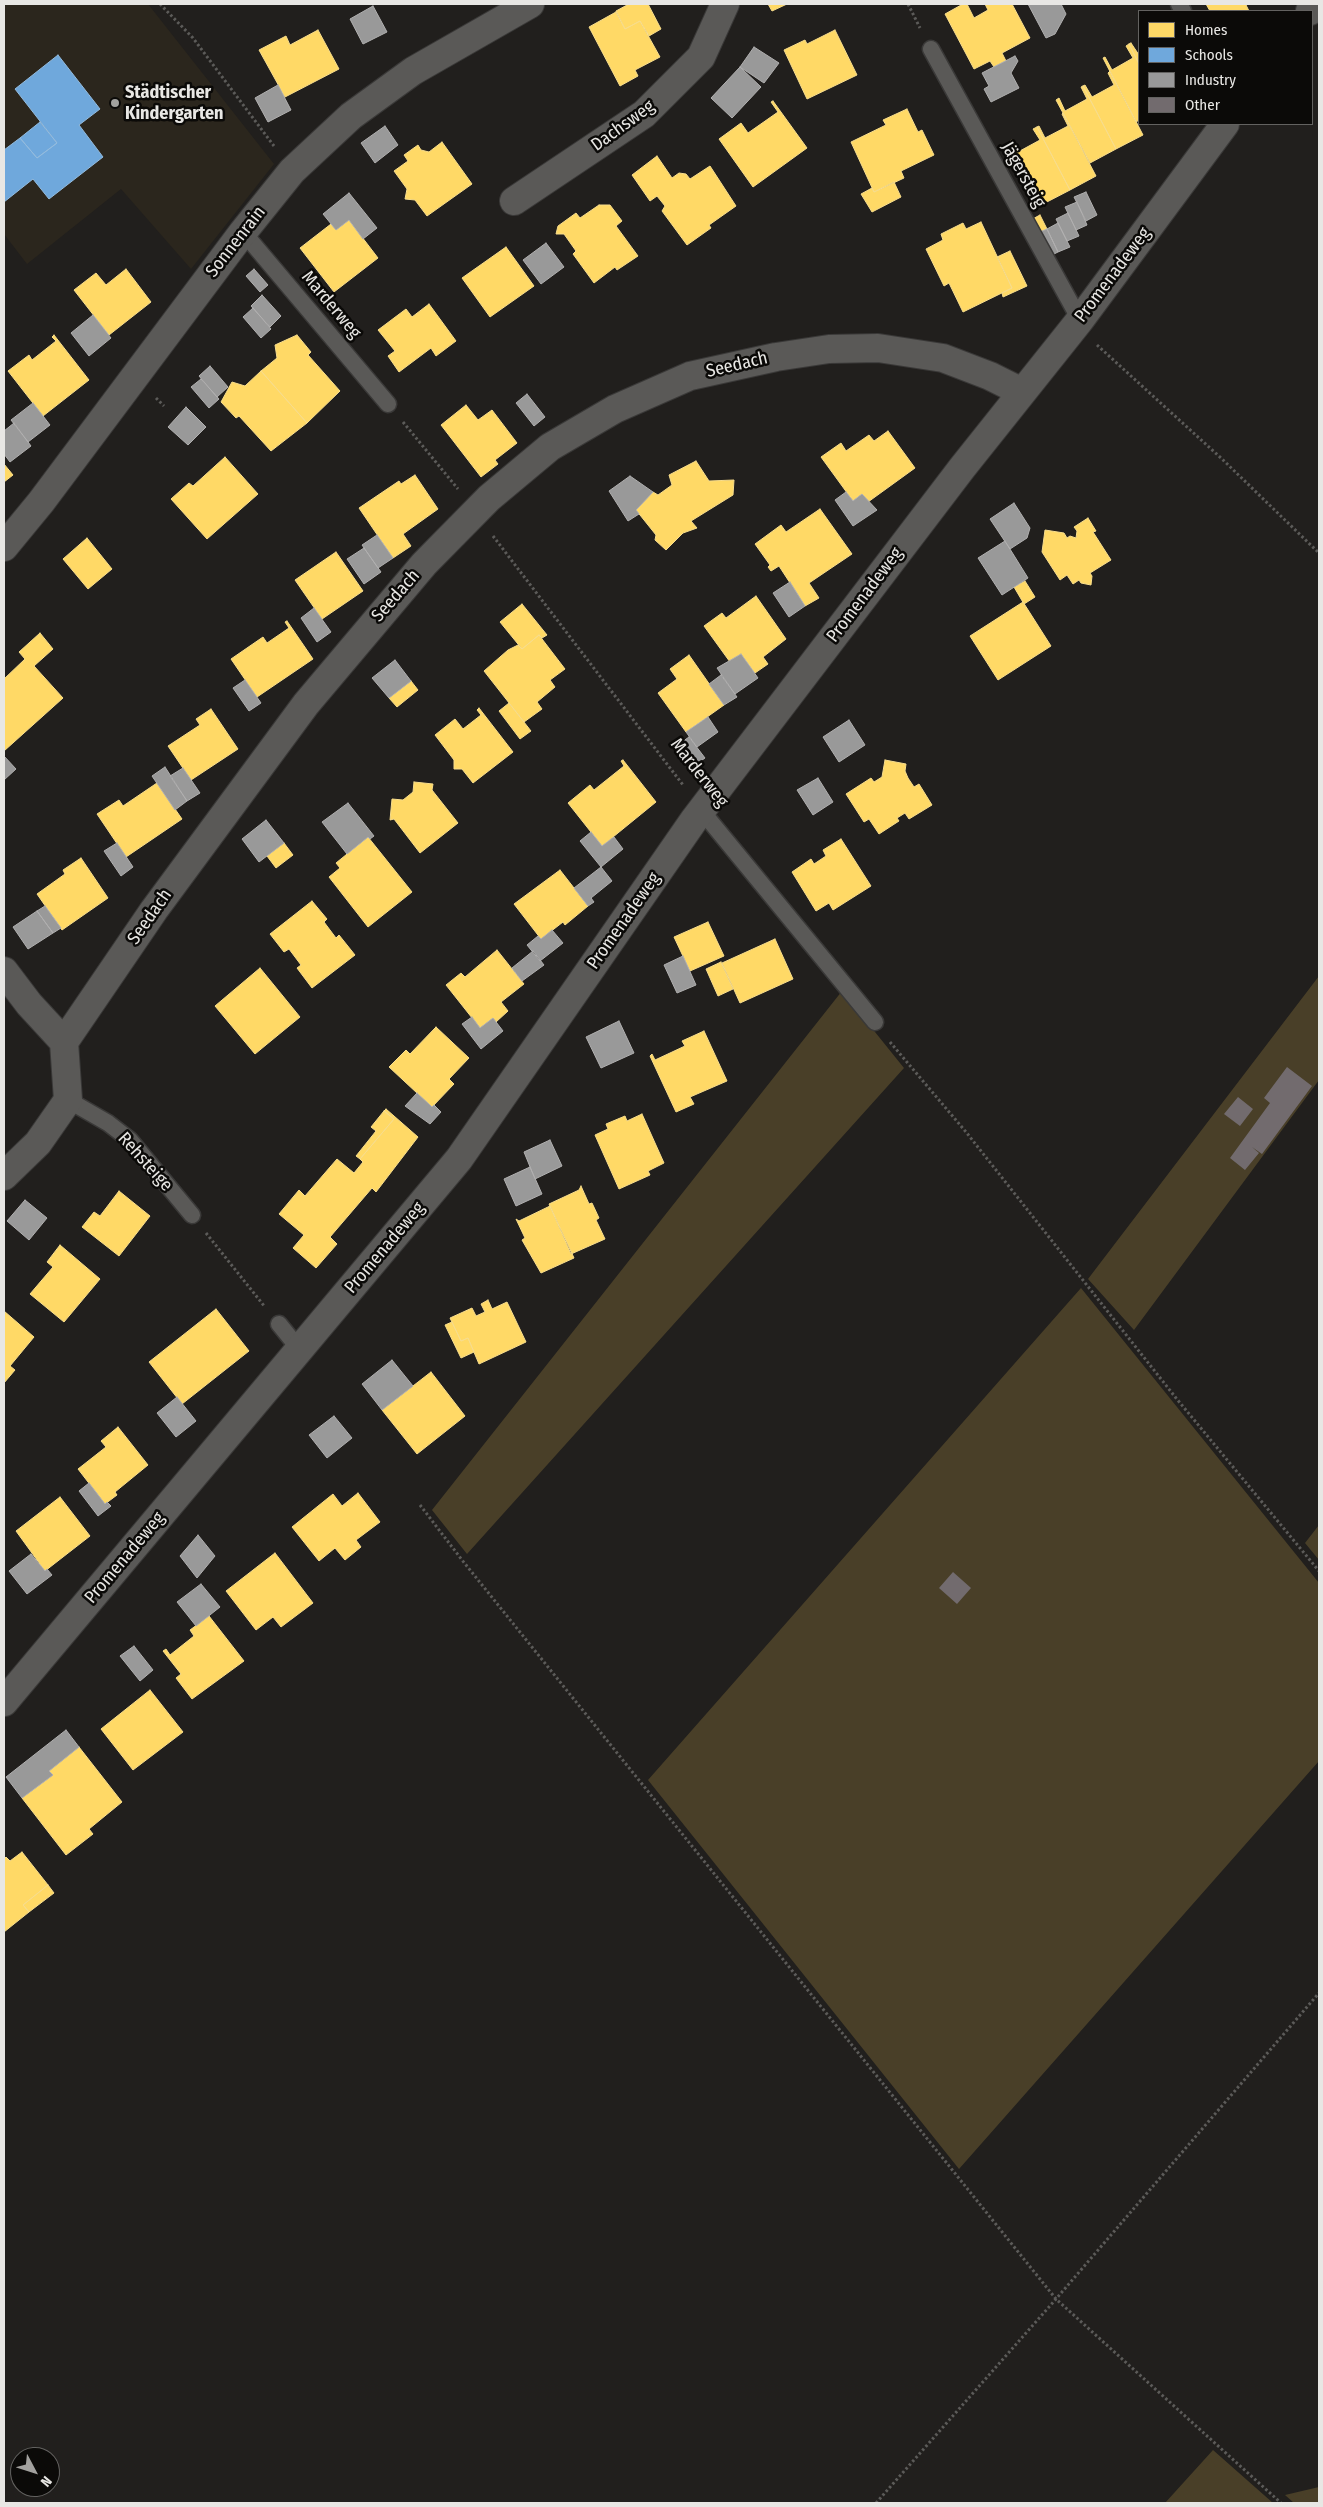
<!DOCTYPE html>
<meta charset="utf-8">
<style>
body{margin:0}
#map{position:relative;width:1323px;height:2507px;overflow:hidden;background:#211f1d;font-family:"Fira Sans Condensed",sans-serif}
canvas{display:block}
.frame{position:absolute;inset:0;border:5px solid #e8e7e4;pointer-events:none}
.legend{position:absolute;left:1138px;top:10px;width:175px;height:115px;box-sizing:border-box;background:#0b0a08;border:1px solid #636260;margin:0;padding:6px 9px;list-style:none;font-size:15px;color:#e8e7e4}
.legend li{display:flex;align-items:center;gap:10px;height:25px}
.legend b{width:25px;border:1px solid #636260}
.north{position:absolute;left:10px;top:2447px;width:50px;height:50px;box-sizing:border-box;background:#0b0a08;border:1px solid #636260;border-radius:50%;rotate:130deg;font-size:14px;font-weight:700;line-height:20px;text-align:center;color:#e8e7e4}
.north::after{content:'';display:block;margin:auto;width:18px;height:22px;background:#a2a19e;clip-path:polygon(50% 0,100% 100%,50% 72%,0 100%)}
</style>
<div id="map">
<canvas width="1323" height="2507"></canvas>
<div class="frame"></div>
<ul class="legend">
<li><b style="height:14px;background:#ffd966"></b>Homes</li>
<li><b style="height:14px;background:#6fa8dc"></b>Schools</li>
<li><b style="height:14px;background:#999"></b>Industry</li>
<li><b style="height:14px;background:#726b6e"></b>Other</li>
</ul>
<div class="north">N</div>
</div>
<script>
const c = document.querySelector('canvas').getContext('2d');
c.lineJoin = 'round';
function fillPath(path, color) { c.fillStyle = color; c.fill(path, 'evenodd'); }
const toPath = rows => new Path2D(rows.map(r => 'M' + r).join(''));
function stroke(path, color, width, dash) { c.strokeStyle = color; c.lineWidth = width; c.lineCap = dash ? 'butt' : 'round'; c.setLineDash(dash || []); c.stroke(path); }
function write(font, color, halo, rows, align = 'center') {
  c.font = font + ' "Fira Sans Condensed",sans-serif'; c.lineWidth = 5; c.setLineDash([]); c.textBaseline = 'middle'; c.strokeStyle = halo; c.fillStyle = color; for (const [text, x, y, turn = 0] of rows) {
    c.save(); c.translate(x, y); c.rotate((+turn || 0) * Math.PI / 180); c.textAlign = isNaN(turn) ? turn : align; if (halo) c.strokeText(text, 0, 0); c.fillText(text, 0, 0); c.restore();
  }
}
fillPath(toPath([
 [59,4,148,4,274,164,191,269,121,189,27,264,4,234,4,5]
]), '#2b261d');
fillPath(toPath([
 [1319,976,1319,1080,1134,1330,1088,1279],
 [842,991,904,1068,467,1554,432,1510],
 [1081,1288,1319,1583,1319,1761,959,2169,648,1780],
 [1319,1525,1319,1560,1305,1543],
 [1213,2450,1273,2503,1165,2503],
 [1319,2487,1319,2503,1294,2503,1285,2495]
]), '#493f28');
const homes = toPath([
 [629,4,648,4,661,29,649,36,640,21,625,29,616,11,629,4],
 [768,4,787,4,772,11,768,4],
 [963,4,967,4,974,18,988,10,985,4,1012,4,1030,38,1002,53,1006,61,994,67,990,61,974,69,945,14,963,4],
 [1206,4,1249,4,1246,5,1249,11,1210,11,1206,4],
 [616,12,625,29,640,21,660,57,635,70,638,76,620,86,589,27,616,12],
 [318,30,339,69,285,97,259,50,286,36,290,45,318,30],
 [835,30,857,75,807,99,784,50,805,40,807,44,835,30],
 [1131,43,1139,55,1139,64,1129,44,1131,43],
 [1129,44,1139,64,1139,120,1136,122,1103,58,1105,57,1112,70,1133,58,1126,46,1129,44],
 [1110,71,1143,135,1116,149,1083,86,1085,85,1092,97,1114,85,1108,73,1110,71],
 [1083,86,1116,149,1090,163,1056,100,1059,98,1065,111,1087,99,1081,87,1083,86],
 [773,101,807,148,753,187,719,139,741,123,748,133,778,112,771,102,773,101],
 [907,109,918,132,922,130,934,155,901,171,904,178,874,192,851,142,886,125,883,120,907,109],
 [1063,113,1096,176,1070,190,1037,127,1039,126,1045,138,1068,126,1062,114,1063,113],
 [1037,127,1070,190,1043,204,1010,141,1012,140,1018,152,1040,140,1033,129,1037,127],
 [442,142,472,184,427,216,415,200,405,199,407,189,394,171,408,161,404,155,418,145,421,150,429,152,442,142],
 [657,156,672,178,679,173,686,174,690,179,710,166,736,206,709,225,711,228,687,245,662,211,665,206,657,196,650,201,632,175,657,156],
 [894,182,901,197,872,212,861,194,872,188,874,192,894,182],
 [599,205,610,205,622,221,616,226,638,256,617,270,615,267,594,283,573,254,576,251,564,234,556,234,558,226,576,213,580,218,599,205],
 [1040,215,1047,229,1035,234,1029,221,1040,215],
 [349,220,378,258,334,292,300,248,331,224,336,230,349,220],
 [981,222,1012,288,963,312,949,283,944,286,926,249,943,240,941,234,963,223,966,229,981,222],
 [506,247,534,286,490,317,462,278,506,247],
 [1010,251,1027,286,1003,297,1002,293,1012,288,997,257,1010,251],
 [126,269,151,302,109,335,74,290,96,273,106,285,126,269],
 [429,304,456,341,436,356,431,348,399,372,388,356,395,351,378,330,406,309,412,317,429,304],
 [54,335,89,380,43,416,8,371,29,355,32,360,56,341,52,337,54,335],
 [297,335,311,352,308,355,340,391,307,423,261,371,277,358,275,345,297,335],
 [261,371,307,423,271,451,239,416,236,418,221,402,232,382,245,386,261,371],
 [466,405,478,420,492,410,517,443,495,460,498,464,481,477,441,425,466,405],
 [888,431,915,468,868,502,862,494,853,501,821,457,841,443,846,451,869,435,874,441,888,431],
 [225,457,258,494,207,539,171,499,189,483,193,486,225,457],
 [696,461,709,481,734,480,733,495,691,521,697,528,683,533,666,550,655,540,656,535,636,510,653,492,658,495,672,485,669,475,696,461],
 [4,464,13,475,4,482,4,464],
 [415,475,438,509,403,534,411,546,393,558,359,508,399,481,401,484,415,475],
 [820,509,852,554,809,583,819,598,805,606,779,566,771,571,768,567,770,565,755,544,781,525,786,532,820,509],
 [1088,518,1096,531,1093,532,1111,560,1090,573,1092,576,1091,585,1081,583,1079,580,1073,584,1067,575,1060,580,1042,552,1045,530,1064,533,1067,538,1070,536,1076,538,1077,531,1074,527,1088,518],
 [87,538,112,569,88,589,63,559,87,538],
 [336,552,363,591,322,619,295,580,336,552],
 [1025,581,1035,597,1024,604,1014,587,1025,581],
 [756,596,786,639,763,657,768,664,755,673,741,654,730,662,704,626,722,613,726,618,756,596],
 [1023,602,1051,646,998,680,970,636,1023,602],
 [522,604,547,635,542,638,539,635,522,649,500,622,522,604],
 [287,621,313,659,257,697,231,659,263,637,267,643,289,628,285,622,287,621],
 [40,633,53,649,34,666,63,698,4,751,4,679,25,659,19,652,40,633],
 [539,635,565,669,550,680,555,687,537,702,542,709,524,722,484,671,508,650,518,645,522,649,539,635],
 [689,655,724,705,686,732,658,693,677,679,670,669,689,655],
 [411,681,418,690,397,707,389,698,411,681],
 [509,703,531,731,520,739,499,711,509,703],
 [479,708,513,752,473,783,462,769,454,769,454,760,435,735,455,719,463,729,481,715,477,710,479,708],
 [211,709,238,749,191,780,168,746,200,725,196,719,211,709],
 [623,760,656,802,602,846,568,803,590,785,594,790,624,766,621,761,623,760],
 [885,760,906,764,905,771,908,778,914,787,919,784,932,805,909,819,905,813,897,818,899,821,879,834,869,819,864,822,846,794,871,778,874,782,882,777,885,760],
 [414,782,433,784,432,790,458,823,420,853,394,819,390,820,392,799,403,800,413,792,414,782],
 [157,783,182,819,126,857,97,814,119,800,123,806,157,783],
 [368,837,412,892,368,927,329,877,340,868,336,863,368,837],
 [841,839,871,886,833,910,829,903,816,911,792,872,811,859,814,864,826,856,823,850,841,839],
 [284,843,293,855,276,868,267,856,284,843],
 [81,858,108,898,62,930,37,894,65,874,63,870,81,858],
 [560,870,588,906,565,925,563,922,541,939,514,904,560,870],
 [312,901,327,919,324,922,336,938,339,935,355,955,312,988,297,968,301,965,289,949,284,952,270,934,312,901],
 [708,922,724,956,690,971,674,937,708,922],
 [775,939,793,979,740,1003,722,963,775,939],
 [497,950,524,984,501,1002,508,1011,496,1022,493,1018,480,1028,446,985,461,973,465,977,497,950],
 [721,962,733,989,718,996,706,969,721,962],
 [260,968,300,1017,255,1054,215,1006,260,968],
 [436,1027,469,1058,449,1079,454,1084,432,1107,389,1067,406,1050,410,1054,436,1027],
 [704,1031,727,1081,690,1097,694,1104,676,1112,650,1056,652,1054,655,1060,685,1046,682,1041,704,1031],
 [386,1109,418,1137,376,1192,372,1188,330,1237,337,1244,316,1268,293,1248,304,1235,279,1214,299,1190,305,1196,337,1159,354,1173,363,1162,360,1159,394,1119,384,1111,386,1109],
 [384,1111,394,1119,360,1159,356,1156,376,1131,371,1127,384,1111],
 [642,1114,664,1163,648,1171,650,1175,619,1189,595,1135,608,1129,606,1124,625,1116,627,1121,642,1114],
 [581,1186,589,1204,592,1203,599,1218,596,1220,605,1239,571,1254,549,1204,579,1190,581,1186],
 [119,1191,150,1216,119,1256,82,1227,94,1212,100,1216,119,1191],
 [550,1206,574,1258,541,1273,522,1240,525,1238,516,1219,519,1221,550,1206],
 [60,1245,100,1279,64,1322,30,1294,53,1267,47,1262,60,1245],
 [488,1300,492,1309,507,1302,526,1342,479,1364,468,1338,461,1341,450,1318,472,1308,476,1316,485,1312,481,1304,488,1300],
 [216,1309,249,1351,182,1404,149,1362,216,1309],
 [4,1311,34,1337,10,1366,15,1370,4,1383,4,1311],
 [452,1322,461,1341,468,1338,474,1352,461,1358,445,1325,452,1322],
 [431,1372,465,1416,417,1454,382,1410,431,1372],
 [118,1427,148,1465,115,1492,117,1495,105,1504,78,1469,106,1447,101,1441,118,1427],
 [358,1493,380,1522,356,1540,361,1547,345,1560,335,1548,319,1561,292,1527,333,1494,342,1506,358,1493],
 [60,1497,90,1536,45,1571,16,1531,60,1497],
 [275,1553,313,1603,281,1627,273,1617,256,1630,226,1591,275,1553],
 [209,1616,244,1661,192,1699,176,1678,181,1674,163,1651,166,1649,170,1655,194,1636,190,1630,209,1616],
 [150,1690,183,1732,133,1770,101,1729,150,1690],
 [79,1747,122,1802,89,1829,93,1834,66,1855,22,1798,53,1775,49,1771,79,1747],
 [22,1852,48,1885,23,1905,29,1912,4,1932,4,1859,6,1857,10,1861,22,1852],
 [48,1885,54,1893,29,1912,23,1905,48,1885]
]);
fillPath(homes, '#ffd966');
stroke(homes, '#f8dd8c', 1);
const schools = toPath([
 [58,55,100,109,79,125,103,157,49,199,33,179,4,202,4,150,20,138,37,158,57,143,15,89,58,55],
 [40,122,57,143,37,158,20,138,40,122]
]);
fillPath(schools, '#6fa8dc');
stroke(schools, '#93bbde', 1);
const industry = toPath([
 [1028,4,1061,4,1066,14,1055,34,1046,38,1028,4],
 [373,6,387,32,363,44,350,19,373,6],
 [754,47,779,63,764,83,740,67,754,47],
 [1015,56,1018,61,1011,73,1019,88,991,102,984,89,989,86,982,73,1015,56],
 [740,67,761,87,732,118,711,98,740,67],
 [278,85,291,110,268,122,255,98,278,85],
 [385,126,398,145,375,163,361,143,385,126],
 [1086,192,1097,215,1086,221,1074,197,1086,192],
 [349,193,377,228,363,239,349,220,336,230,323,214,349,193],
 [1077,202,1087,225,1076,230,1065,207,1077,202],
 [1068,213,1079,236,1067,241,1056,219,1068,213],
 [1058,223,1070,247,1058,252,1047,229,1058,223],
 [1047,229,1058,252,1046,258,1035,234,1047,229],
 [546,243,564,267,541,284,523,260,546,243],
 [254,269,268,285,260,292,246,276,254,269],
 [262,295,281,316,270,327,251,306,262,295],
 [253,308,271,329,261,338,243,317,253,308],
 [93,315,111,338,89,356,71,333,93,315],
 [210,366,228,387,217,397,199,376,210,366],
 [201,379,219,399,209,408,191,387,201,379],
 [527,394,545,417,534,426,516,403,527,394],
 [33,403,50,425,28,442,11,420,33,403],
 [186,407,206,427,188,445,168,427,186,407],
 [14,423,31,446,10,462,4,454,4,431,14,423],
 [630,476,653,492,636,510,639,514,628,521,609,491,630,476],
 [846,492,853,501,862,494,877,510,853,526,835,500,846,492],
 [1014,503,1030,528,1027,538,1010,549,990,519,1014,503],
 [377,535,393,558,378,568,362,545,377,535],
 [1005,541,1028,578,1002,595,978,558,1005,541],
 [364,548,381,572,364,584,347,559,364,548],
 [790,582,805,606,789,617,773,593,790,582],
 [314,608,331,632,317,642,301,618,314,608],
 [741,654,758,678,735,694,717,668,741,654],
 [395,660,411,681,389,698,372,678,395,660],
 [721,675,737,697,724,705,709,684,721,675],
 [245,680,261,703,249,711,233,688,245,680],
 [708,717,718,732,697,747,686,732,708,717],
 [849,720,865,745,839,762,823,737,849,720],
 [689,737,705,758,691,768,675,747,689,737],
 [4,756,16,769,4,780,4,756],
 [165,767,187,801,175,810,152,776,165,767],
 [183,768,200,793,187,801,170,776,183,768],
 [818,778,833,802,813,815,797,790,818,778],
 [348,803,374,836,370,839,368,837,347,854,322,822,348,803],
 [266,820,284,843,259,862,242,839,266,820],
 [591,832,602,846,614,837,623,849,601,867,580,841,591,832],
 [117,843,133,867,121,876,104,851,117,843],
 [601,867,612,881,591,898,594,902,588,906,574,888,601,867],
 [45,906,61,928,53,933,37,911,45,906],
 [37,911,53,933,28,949,13,927,37,911],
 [552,930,563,943,540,961,527,945,538,936,541,939,552,930],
 [533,951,544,965,522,981,512,968,533,951],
 [683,956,696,985,677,993,664,965,683,956],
 [472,1017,480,1028,493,1018,503,1031,481,1049,462,1024,472,1017],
 [619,1021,634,1053,601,1068,586,1037,619,1021],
 [417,1093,432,1107,434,1105,441,1112,430,1124,405,1106,417,1093],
 [550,1140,562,1166,535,1179,524,1152,550,1140],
 [530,1167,542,1194,516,1206,504,1179,530,1167],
 [25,1200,47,1218,29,1240,7,1221,25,1200],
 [392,1360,413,1386,382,1410,362,1384,392,1360],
 [177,1397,196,1421,176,1437,157,1413,177,1397],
 [334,1416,352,1438,327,1458,309,1435,334,1416],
 [89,1483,105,1504,107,1502,111,1506,98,1516,79,1491,89,1483],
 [198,1535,215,1556,197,1578,180,1556,198,1535],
 [31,1554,45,1571,47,1569,52,1575,27,1594,9,1571,31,1554],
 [201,1584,220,1607,196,1626,177,1602,201,1584],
 [134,1646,153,1670,140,1681,120,1656,134,1646],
 [66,1730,79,1747,49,1771,53,1775,22,1798,6,1777,66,1730]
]);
fillPath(industry, '#999');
stroke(industry, '#b1b0b0', 1);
fillPath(toPath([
 [1287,1067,1312,1086,1262,1154,1252,1147,1259,1153,1245,1170,1230,1158,1270,1103,1264,1098],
 [1238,1097,1253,1109,1240,1126,1224,1114],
 [953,1572,971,1588,957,1604,939,1588]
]), '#726b6e');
const lane = toPath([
 [1179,4,1183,11],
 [931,49,1080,320],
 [243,232,388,404],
 [701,810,875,1022],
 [68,1100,108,1123,130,1140,192,1215],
 [279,1324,300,1350]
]);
const street = toPath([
 [1310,11,1316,4],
 [514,201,644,114,701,57,725,4],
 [4,547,41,502,243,232,292,171,351,116,413,71,530,4],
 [4,971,29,1004,64,1042],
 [4,1176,38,1143,68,1100,64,1042,154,910,306,704,424,564,489,498,550,447,615,409,690,376,776,357,829,349,878,348,943,358,990,376,1022,392],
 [4,1702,459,1159,694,820,962,468,1080,320,1225,124]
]);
stroke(lane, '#3a3938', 19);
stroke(street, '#3a3938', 30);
stroke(toPath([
 [160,4,193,38,274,146],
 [908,4,920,28],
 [1097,345,1221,458,1319,553],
 [156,398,164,406],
 [403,422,458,489],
 [493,536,683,785],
 [890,1042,966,1132,1176,1398,1319,1571],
 [206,1233,265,1307],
 [420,1505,462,1560,1056,2299,1281,2503],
 [876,2503,1056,2299,1319,1993]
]), '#5c5b59', 3, [2.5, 2.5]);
stroke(lane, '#5a5957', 16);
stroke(street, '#5a5957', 28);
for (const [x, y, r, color] of [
 [115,103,5,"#a2a19e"]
]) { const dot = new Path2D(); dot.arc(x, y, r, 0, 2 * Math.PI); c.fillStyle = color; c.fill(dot); stroke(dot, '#0b0a08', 2); }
write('bold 18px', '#e8e7e4', '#0b0a08', [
 ["Städtischer",125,93],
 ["Kindergarten",125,114]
], 'left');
write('18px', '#e8e7e4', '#0b0a08', [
 ["Dachsweg",623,126,-36],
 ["Jägersteig",1023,175,61],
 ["Sonnenrain",236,242,-52],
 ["Promenadeweg",1113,275,-53],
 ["Marderweg",331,305,50],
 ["Seedach",737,365,-13],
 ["Promenadeweg",865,595,-53],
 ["Seedach",396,596,-49],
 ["Marderweg",699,773,52],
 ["Seedach",150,917,-55],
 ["Promenadeweg",624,921,-55],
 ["Rehsteige",145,1162,48],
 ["Promenadeweg",385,1248,-50],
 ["Promenadeweg",125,1558,-50]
]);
</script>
